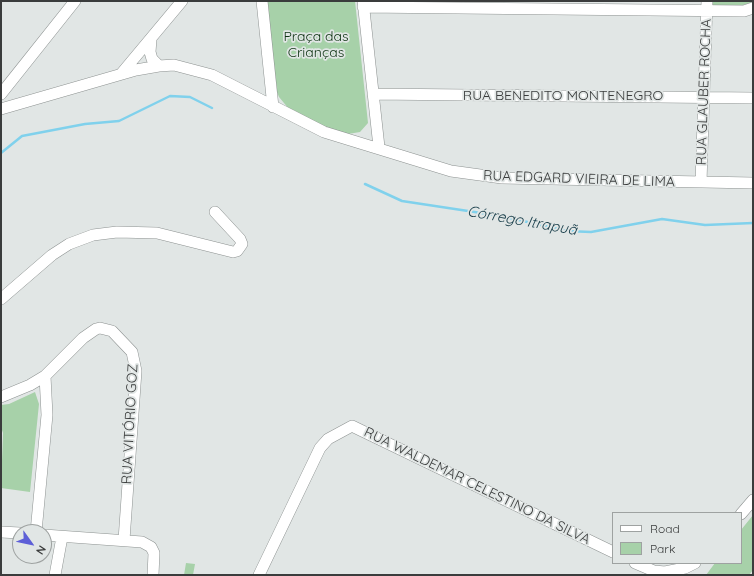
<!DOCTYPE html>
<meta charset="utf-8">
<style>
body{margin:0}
#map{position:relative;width:754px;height:576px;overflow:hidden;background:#e1e6e5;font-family:Quicksand,sans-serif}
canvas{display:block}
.frame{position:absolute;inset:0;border:2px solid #3a3c3c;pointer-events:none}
.legend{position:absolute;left:612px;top:512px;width:130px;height:52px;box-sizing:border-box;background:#e1e6e5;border:1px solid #9ea2a1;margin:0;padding:5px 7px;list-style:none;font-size:12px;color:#3a3c3c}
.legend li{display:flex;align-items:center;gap:8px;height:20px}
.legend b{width:20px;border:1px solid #9ea2a1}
.north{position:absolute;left:12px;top:524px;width:40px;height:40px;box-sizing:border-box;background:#e1e6e5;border:1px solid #9ea2a1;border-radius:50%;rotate:123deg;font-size:11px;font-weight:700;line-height:16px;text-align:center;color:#3a3c3c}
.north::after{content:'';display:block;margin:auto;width:14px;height:18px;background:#5d5fd7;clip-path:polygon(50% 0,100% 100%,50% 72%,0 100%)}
</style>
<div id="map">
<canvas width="754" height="576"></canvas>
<div class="frame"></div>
<ul class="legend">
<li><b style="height:5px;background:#fff"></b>Road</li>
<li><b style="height:11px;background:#a7d1a9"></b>Park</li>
</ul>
<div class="north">N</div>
</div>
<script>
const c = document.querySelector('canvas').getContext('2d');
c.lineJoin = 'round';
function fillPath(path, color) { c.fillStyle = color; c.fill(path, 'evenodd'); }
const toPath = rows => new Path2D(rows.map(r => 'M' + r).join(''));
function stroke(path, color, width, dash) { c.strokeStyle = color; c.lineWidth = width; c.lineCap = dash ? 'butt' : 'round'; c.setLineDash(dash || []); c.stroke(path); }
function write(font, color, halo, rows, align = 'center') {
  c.font = font + ' Quicksand,sans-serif'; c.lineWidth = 3.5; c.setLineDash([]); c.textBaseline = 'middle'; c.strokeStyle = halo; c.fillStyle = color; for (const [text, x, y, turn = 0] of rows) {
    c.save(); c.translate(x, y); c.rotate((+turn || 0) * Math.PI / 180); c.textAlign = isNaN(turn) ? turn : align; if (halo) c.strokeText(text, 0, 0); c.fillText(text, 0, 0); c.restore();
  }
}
fillPath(toPath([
 [267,1,355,1,368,123,360,132,348,134,339,133,310,121,289,109,279,97,277,92],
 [711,1,753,1,753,2,743,5,711,5],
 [35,392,39,404,30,492,1,488,3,433,1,427,1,405,9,404],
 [753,515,753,570,749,575,706,575,715,563,741,563,741,530],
 [186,563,195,564,193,575,184,575]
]), '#a7d1a9');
stroke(toPath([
 [1,153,22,136,85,124,119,121,170,96,190,97,212,108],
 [365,184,402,201,501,216,567,231,591,232,662,219,705,225,753,223]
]), '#80d1ec', 2.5);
const street = toPath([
 [262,1,273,107],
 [363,1,379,147],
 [363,7,744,11,753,8],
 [151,39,150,52,152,59,159,66],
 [121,74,182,1],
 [1,94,75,1],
 [373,94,753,98],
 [1,109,136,70,159,66,174,65,212,75,324,132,451,171,502,178,753,183],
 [701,182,707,1],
 [1,299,52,255,69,244,93,235,117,232,157,233,233,252,237,251,242,244,240,239,215,212],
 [1,397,30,385,45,376,83,338,96,329,100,328,112,331,132,352,136,371,124,540],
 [741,514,753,500],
 [1,532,20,533],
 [36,532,47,415,45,376],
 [44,535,142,542,151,547,154,553,153,575],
 [635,563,654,571,665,572,685,568,695,563],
 [55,575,62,537],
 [259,575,320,448,328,439,352,426,613,552]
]);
stroke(street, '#8d9291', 12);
stroke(street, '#fff', 11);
write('14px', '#0d3212', '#e1e6e5', [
 ["Praça das",316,37],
 ["Crianças",316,53]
]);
write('14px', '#3a3c3c', '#e1e6e5', [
 ["RUA GLAUBER ROCHA",704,92,-88],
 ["RUA BENEDITO MONTENEGRO",563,96],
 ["RUA EDGARD VIEIRA DE LIMA",579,179,2],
 ["RUA VITÓRIO GOZ",130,424,-87],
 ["RUA WALDEMAR CELESTINO DA SILVA",477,486,26]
]);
write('italic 15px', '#1c414d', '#e1e6e5', [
 ["Córrego Itrapuã",522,221,10]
]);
</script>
